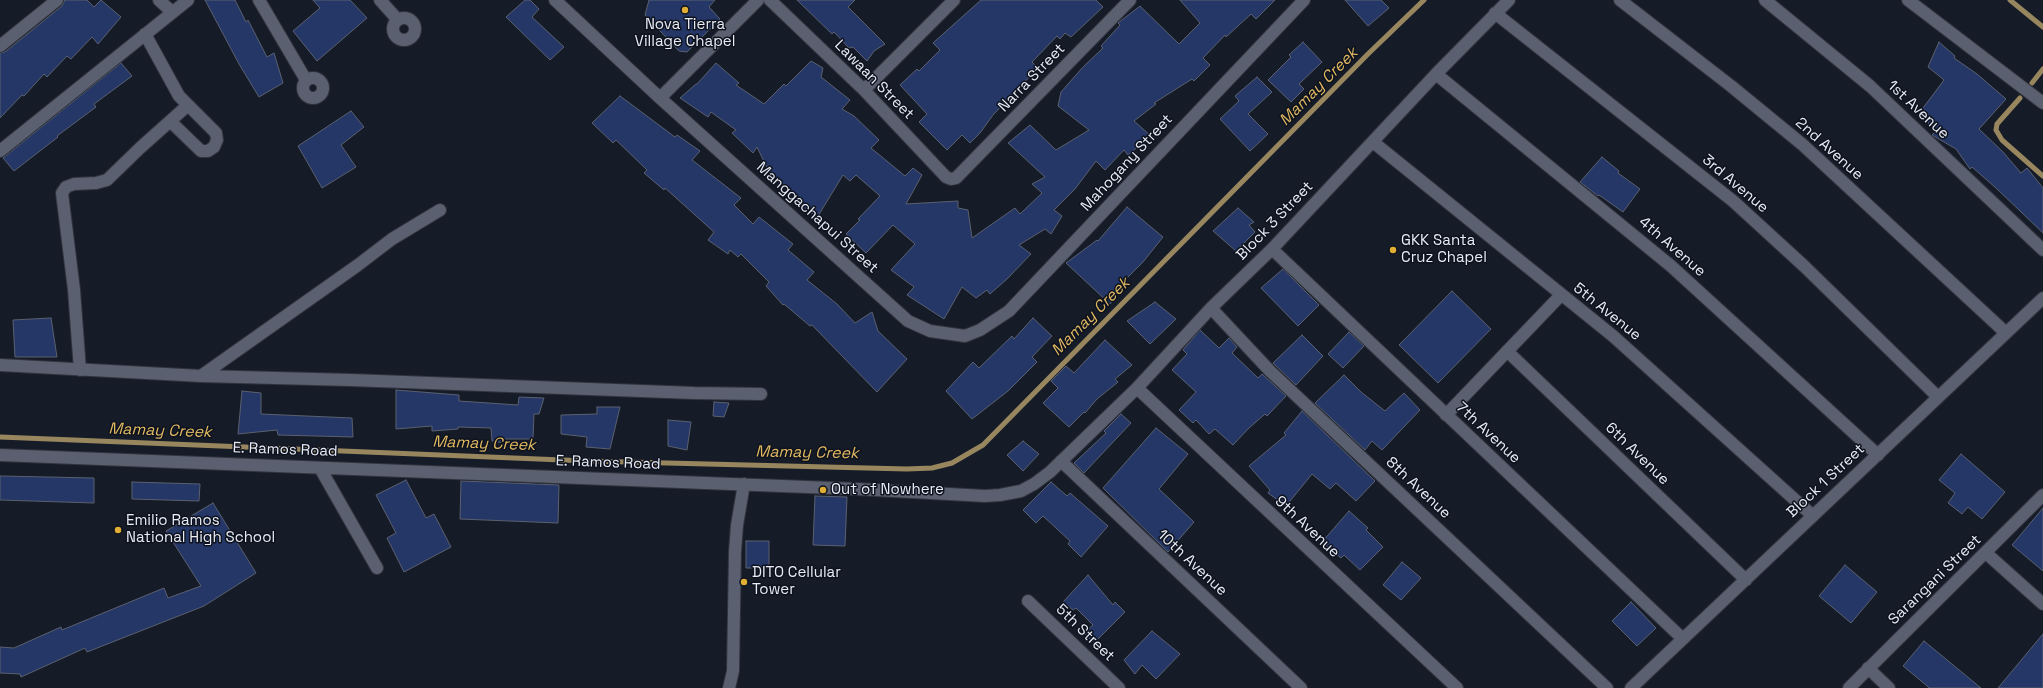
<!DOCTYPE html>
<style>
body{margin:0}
canvas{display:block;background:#161b28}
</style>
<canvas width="2043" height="688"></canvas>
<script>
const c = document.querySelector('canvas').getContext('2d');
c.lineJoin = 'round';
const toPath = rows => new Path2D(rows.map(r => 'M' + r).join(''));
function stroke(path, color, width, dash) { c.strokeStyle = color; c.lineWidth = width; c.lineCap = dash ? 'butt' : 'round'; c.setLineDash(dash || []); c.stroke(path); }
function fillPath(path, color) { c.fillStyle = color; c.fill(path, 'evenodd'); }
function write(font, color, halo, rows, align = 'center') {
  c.font = font + ' "Space Grotesk",sans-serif'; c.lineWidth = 3; c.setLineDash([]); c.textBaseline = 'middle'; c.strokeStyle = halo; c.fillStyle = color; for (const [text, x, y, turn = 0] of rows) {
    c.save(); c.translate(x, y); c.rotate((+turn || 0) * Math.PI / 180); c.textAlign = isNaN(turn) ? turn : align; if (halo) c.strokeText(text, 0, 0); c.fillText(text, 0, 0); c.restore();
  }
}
stroke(toPath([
 [2010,0,2043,27],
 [2032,83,2043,69],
 [2020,98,1997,124,1996,130,2002,140,2043,176],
 [0,437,587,461,907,469,932,468,952,463,983,445,1368,54,1424,0]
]), '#98875e', 5);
const building = toPath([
 [65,0,87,0,94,7,101,0,121,17,98,44,92,37,71,59,67,56,47,77,44,74,24,96,22,95,0,118,0,53,5,52,62,6,65,0],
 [205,0,235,0,246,22,248,20,267,57,274,53,283,83,259,97,239,64,205,0],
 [313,0,350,0,367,18,317,61,293,31,320,8,313,0],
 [525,0,530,0,539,9,532,17,564,47,550,60,506,17,525,0],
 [649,0,715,0,709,7,720,19,687,52,679,51,645,15,649,0],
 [797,0,855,0,848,7,885,44,874,51,867,61,853,47,849,48,834,32,832,34,797,0],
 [981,0,1096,0,1103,7,1071,37,1065,33,1060,39,1057,36,1032,62,1038,68,993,115,980,133,970,143,962,135,947,150,919,122,927,114,900,85,917,69,919,71,940,50,933,43,981,0],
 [1180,0,1275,0,1256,19,1251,14,1226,37,1225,35,1203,58,1210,65,1194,81,1192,79,1154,103,1156,104,1134,121,1151,136,1128,155,1124,150,1105,170,1096,161,1075,189,1054,210,1062,216,1051,234,1045,229,1019,245,1031,254,1007,279,990,294,987,290,976,298,962,287,944,319,907,295,914,287,891,270,915,244,893,225,866,253,846,234,860,220,858,219,880,196,856,175,850,181,843,175,818,216,799,207,803,202,771,176,757,147,753,153,732,133,736,130,711,112,708,117,680,98,696,84,697,84,716,63,739,83,736,85,764,104,784,84,786,86,811,61,823,68,821,77,850,100,842,109,854,116,879,140,871,148,905,176,913,168,922,175,906,204,958,201,958,208,968,210,972,238,1015,208,1020,214,1042,193,1032,184,1045,177,1008,143,1030,125,1056,150,1089,130,1058,106,1061,92,1083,67,1103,48,1101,46,1120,25,1118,23,1140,6,1179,44,1200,23,1180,0],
 [1345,0,1381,0,1389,8,1368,26,1345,0],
 [1303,42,1322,62,1299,84,1304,89,1291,102,1268,80,1291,57,1289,55,1303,42],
 [1939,42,1955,56,1954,58,1977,74,2006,99,1979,129,2003,152,2021,173,2027,168,2043,188,2043,233,1996,188,1972,167,1970,169,1956,149,1932,135,1935,132,1920,112,1944,80,1928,67,1939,42],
 [121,63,132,76,94,104,96,107,57,136,58,137,14,171,3,158,121,63],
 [1257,77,1272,92,1248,114,1268,134,1250,151,1220,119,1239,101,1235,96,1257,77],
 [620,96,675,137,677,135,700,151,692,160,741,198,734,205,753,224,759,217,793,244,788,250,814,272,807,280,837,304,855,323,872,312,878,331,907,359,877,392,812,325,810,326,784,304,783,305,766,286,769,282,741,254,738,257,730,250,728,254,708,240,714,232,665,188,664,190,644,173,647,170,616,140,613,143,592,123,620,96],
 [351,111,364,127,341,145,356,167,322,188,298,146,351,111],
 [1602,157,1619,171,1618,173,1640,189,1623,212,1599,195,1598,196,1580,182,1602,157],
 [1127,207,1163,237,1143,262,1122,283,1124,285,1110,304,1066,263,1097,240,1098,241,1127,207],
 [1238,208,1254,222,1249,225,1255,232,1236,251,1213,231,1238,208],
 [1283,269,1319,305,1298,326,1261,288,1283,269],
 [1452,291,1491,329,1438,383,1399,345,1452,291],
 [1155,302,1176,319,1150,344,1127,321,1155,302],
 [51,318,57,357,15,357,13,320,51,318],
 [1033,318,1052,336,1032,357,1037,362,1008,391,972,419,946,391,973,362,979,368,1012,336,1014,339,1033,318],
 [1200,330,1219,348,1229,338,1237,347,1232,353,1258,378,1262,374,1286,396,1267,416,1265,414,1249,428,1233,445,1215,429,1209,434,1196,420,1193,423,1179,410,1196,392,1172,370,1187,354,1183,350,1200,330],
 [1349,332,1364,346,1343,368,1328,354,1349,332],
 [1302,335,1323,356,1296,385,1273,363,1302,335],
 [1105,340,1132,365,1115,379,1118,382,1097,399,1085,413,1084,412,1069,427,1043,403,1058,388,1051,381,1066,366,1074,373,1105,340],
 [1344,375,1361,392,1385,411,1404,393,1420,410,1382,450,1372,441,1365,450,1315,403,1344,375],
 [396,390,459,395,459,401,518,405,519,397,544,398,539,414,534,414,533,439,504,439,504,443,492,441,491,428,458,427,458,429,432,431,432,426,396,429,396,390],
 [242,391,261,393,261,414,352,418,353,437,278,435,277,430,238,434,242,391],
 [714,402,729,403,724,417,713,416,714,402],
 [597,407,620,407,610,449,586,447,587,437,561,434,561,415,597,414,597,407],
 [1302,411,1375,481,1356,501,1336,483,1330,489,1312,474,1286,506,1268,493,1270,490,1249,466,1286,435,1284,433,1302,411],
 [1121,414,1131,423,1084,473,1074,463,1106,433,1104,431,1121,414],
 [668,420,691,422,687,450,668,446,668,420],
 [1156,428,1188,454,1159,489,1194,522,1168,552,1103,488,1156,428],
 [1023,441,1039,454,1023,471,1007,455,1023,441],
 [1961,454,2005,492,1982,519,1968,507,1962,514,1948,503,1955,493,1939,480,1961,454],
 [0,476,94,478,94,503,0,500,0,476],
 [406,480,426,518,434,514,451,547,404,572,387,538,396,533,376,495,406,480],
 [461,481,559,485,558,523,460,519,461,481],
 [132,482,200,484,199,501,132,499,132,482],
 [1051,482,1067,496,1070,493,1108,526,1081,557,1068,544,1070,541,1043,516,1036,523,1023,510,1051,482],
 [815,496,847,497,845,546,813,545,815,496],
 [213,503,256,573,204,606,87,652,85,648,21,677,20,674,0,673,0,647,14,648,61,627,62,630,164,588,168,598,201,586,166,531,213,503],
 [2043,508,2043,571,2012,545,2043,508],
 [1349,511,1368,528,1366,530,1383,547,1360,570,1344,555,1341,558,1322,542,1349,511],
 [746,541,769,541,769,568,746,568,746,541],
 [1402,562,1421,578,1401,600,1383,585,1402,562],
 [1845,565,1877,592,1851,623,1819,596,1845,565],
 [1088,575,1113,605,1115,602,1125,612,1094,643,1084,633,1093,625,1076,608,1073,610,1063,602,1088,575],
 [1631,602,1656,628,1637,646,1612,621,1631,602],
 [1152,631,1180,654,1156,679,1142,665,1135,674,1124,660,1152,631],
 [2043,634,2043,688,1998,688,2043,634],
 [1924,641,1981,688,1929,688,1926,685,1903,666,1924,641]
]);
fillPath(building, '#253766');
stroke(building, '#5a606f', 1);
const street = toPath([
 [159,0,172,12],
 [259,0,306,80],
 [380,0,398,20],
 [555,0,660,98,908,321,930,331,965,336,980,330,1009,311,1304,0],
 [770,0,864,90,946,177,951,179,956,178,1130,0],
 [1620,0,1731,86,1803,145,2006,333],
 [1765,0,1870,86,2043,250],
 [1908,0,2043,103],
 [1495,13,1733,201,1804,266,1938,397],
 '393 29a11 11 0 1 1 22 0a11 11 0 1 1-22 0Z',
 [145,34,179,96,216,133,217,140,214,147,208,151,201,151,171,122],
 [0,46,57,0],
 [1436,74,1671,266,1878,455],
 '303 88a10 10 0 1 1 20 0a10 10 0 1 1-20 0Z',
 [864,90,954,0],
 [660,98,758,0],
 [1373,142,1613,336,1813,516],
 [0,151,188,0],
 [1272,249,1683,639],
 [1211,308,1270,371,1607,688],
 [1507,351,1746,580],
 [0,365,201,376,351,380,694,393,761,394],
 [80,370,74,290,62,193,66,187,74,184,96,183,107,180,140,148,187,106],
 [201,376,358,265,392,239,440,210],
 [1137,388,1457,688],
 [1446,415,1561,295],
 [0,455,857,489,985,496,1000,495,1021,491,1034,484,1050,472,1137,388,1211,308,1272,249,1436,74,1509,0],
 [1061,461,1301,688],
 [320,468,377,568],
 [1986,553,2043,604],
 [1028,601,1119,688],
 [1868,668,1889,688],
 [729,688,733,671,735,551,737,525,744,484],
 [1631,688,2043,298],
 [1849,688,2043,495]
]);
stroke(street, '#31343e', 14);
stroke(street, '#5a606f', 12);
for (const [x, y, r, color] of [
 [685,10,4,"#e1af34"],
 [1393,250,4,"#e1af34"],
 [823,490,4,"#e1af34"],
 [118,530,4,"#e1af34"],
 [744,582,4,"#e1af34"]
]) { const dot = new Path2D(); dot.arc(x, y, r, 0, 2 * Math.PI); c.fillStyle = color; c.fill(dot); stroke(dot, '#0d121e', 1.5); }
write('15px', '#e8ecf5', '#0d121e', [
 ["Nova Tierra",685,25,"center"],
 ["Village Chapel",685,42,"center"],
 ["GKK Santa",1401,241],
 ["Cruz Chapel",1401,258],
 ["Out of Nowhere",831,490],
 ["Emilio Ramos",126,521],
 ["National High School",126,538],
 ["DITO Cellular",752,573],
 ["Tower",752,590]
], 'left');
write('15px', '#e8ecf5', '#0d121e', [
 ["Narra Street",1032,78,-46],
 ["Lawaan Street",874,80,45],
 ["1st Avenue",1918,110,43],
 ["2nd Avenue",1829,149,42],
 ["Mahogany Street",1127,163,-47],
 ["3rd Avenue",1735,184,40],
 ["Manggachapui Street",817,218,42],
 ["Block 3 Street",1275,221,-46],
 ["4th Avenue",1672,247,41],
 ["5th Avenue",1607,312,39],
 ["7th Avenue",1488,433,43],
 ["E. Ramos Road",285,450,2],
 ["6th Avenue",1637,454,44],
 ["E. Ramos Road",608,463,2],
 ["Block 1 Street",1826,481,-43],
 ["8th Avenue",1418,488,43],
 ["9th Avenue",1307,527,43],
 ["10th Avenue",1192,563,43],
 ["Sarangani Street",1935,580,-44],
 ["5th Street",1085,633,44]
]);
write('italic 16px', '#e0b961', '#0d121e', [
 ["Mamay Creek",1319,87,-45],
 ["Mamay Creek",1091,317,-45],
 ["Mamay Creek",160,431,2],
 ["Mamay Creek",484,444,2],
 ["Mamay Creek",807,453,1]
]);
</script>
